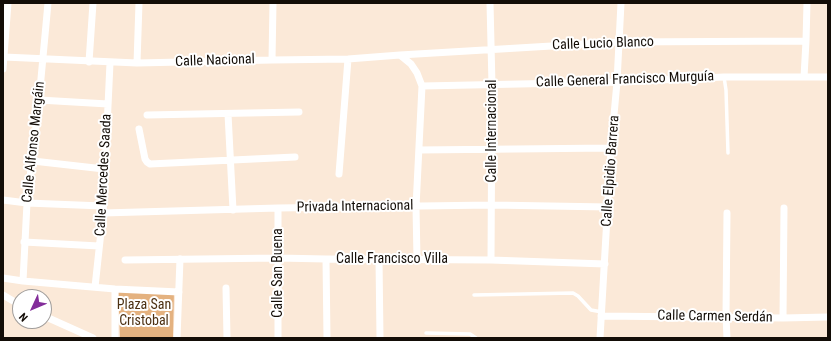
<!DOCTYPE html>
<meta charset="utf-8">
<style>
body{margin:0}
#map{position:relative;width:831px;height:341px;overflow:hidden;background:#fbe9d8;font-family:"Roboto Condensed",sans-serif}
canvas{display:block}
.frame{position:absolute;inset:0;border:4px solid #130d07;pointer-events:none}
.north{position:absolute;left:12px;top:289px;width:40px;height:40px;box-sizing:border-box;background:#fff;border:1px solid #a19e9c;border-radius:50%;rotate:226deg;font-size:11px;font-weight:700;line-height:16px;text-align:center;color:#130d07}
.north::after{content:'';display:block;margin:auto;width:14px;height:18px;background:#832d9a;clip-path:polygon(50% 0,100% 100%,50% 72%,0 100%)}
</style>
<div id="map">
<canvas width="831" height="341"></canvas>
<div class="frame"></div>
<div class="north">N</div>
</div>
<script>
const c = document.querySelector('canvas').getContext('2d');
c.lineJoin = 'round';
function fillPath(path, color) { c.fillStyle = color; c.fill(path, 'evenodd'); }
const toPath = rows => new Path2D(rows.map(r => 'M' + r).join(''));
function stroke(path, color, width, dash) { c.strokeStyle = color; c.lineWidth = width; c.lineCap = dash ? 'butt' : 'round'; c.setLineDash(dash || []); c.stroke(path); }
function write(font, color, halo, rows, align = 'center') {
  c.font = font + ' "Roboto Condensed",sans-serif'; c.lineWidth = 4; c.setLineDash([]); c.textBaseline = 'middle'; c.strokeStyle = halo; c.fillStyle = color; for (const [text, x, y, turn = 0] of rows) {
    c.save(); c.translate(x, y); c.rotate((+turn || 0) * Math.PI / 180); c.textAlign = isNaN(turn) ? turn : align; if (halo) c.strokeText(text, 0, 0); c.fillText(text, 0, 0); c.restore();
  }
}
fillPath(toPath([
 [118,286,174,291,173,338,120,338]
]), '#e4b280');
stroke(toPath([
 [724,77,726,90,728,153],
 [474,295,573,293,578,296,591,310,602,312],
 [426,333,470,334,476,338]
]), '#fff', 3.5);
stroke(toPath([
 [490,3,492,85,491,260],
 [400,55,619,42,806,41],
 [4,57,137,63,272,60,348,59,400,55,411,64,417,73,422,86,416,207,417,259],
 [272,60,273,3],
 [89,62,93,3],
 [137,63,139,3],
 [3,69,8,3],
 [804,77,806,41,807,3],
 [422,86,617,82,724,77,828,77],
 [39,100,108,104],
 [228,114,233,210],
 [147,115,299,112],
 [139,129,145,159,147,162,150,164,295,157],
 [419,150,611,148],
 [33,161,104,169],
 [339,174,348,59],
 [3,200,27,203,103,206],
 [103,213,278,208,492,205,608,207],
 [727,213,726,317,727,338],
 [24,242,99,246],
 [326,259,327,338],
 [379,259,380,338],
 [125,260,278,258,326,259,491,260,605,264],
 [3,278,23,281,115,289,179,292],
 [23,281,27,203,39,100,48,3],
 [95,287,103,213,110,63],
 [226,288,227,338],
 [3,295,20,305],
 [44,316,93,338],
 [601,316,783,318,828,317],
 [783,318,784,208],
 [115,338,115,289],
 [177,338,180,259],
 [278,338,278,208],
 [600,338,611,148,617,82,621,3]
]), '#fff', 7);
write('14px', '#130d07', '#fff', [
 ["Calle Lucio Blanco",603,44,-2],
 ["Calle Nacional",215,61,-2],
 ["Calle General Francisco Murguía",625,80,-2],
 ["Calle Internacional",492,131,-90],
 ["Calle Alfonso Margáin",34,142,-84],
 ["Calle Elpidio Barrera",611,171,-86],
 ["Calle Mercedes Saada",104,175,-87],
 ["Privada Internacional",355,207,-1],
 ["Calle Francisco Villa",392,259],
 ["Calle San Buena",278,273,-90],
 ["Calle Carmen Serdán",715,317,1]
]);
write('14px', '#4c3012', '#fff', [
 ["Plaza San",144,305],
 ["Cristobal",144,321]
]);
</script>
